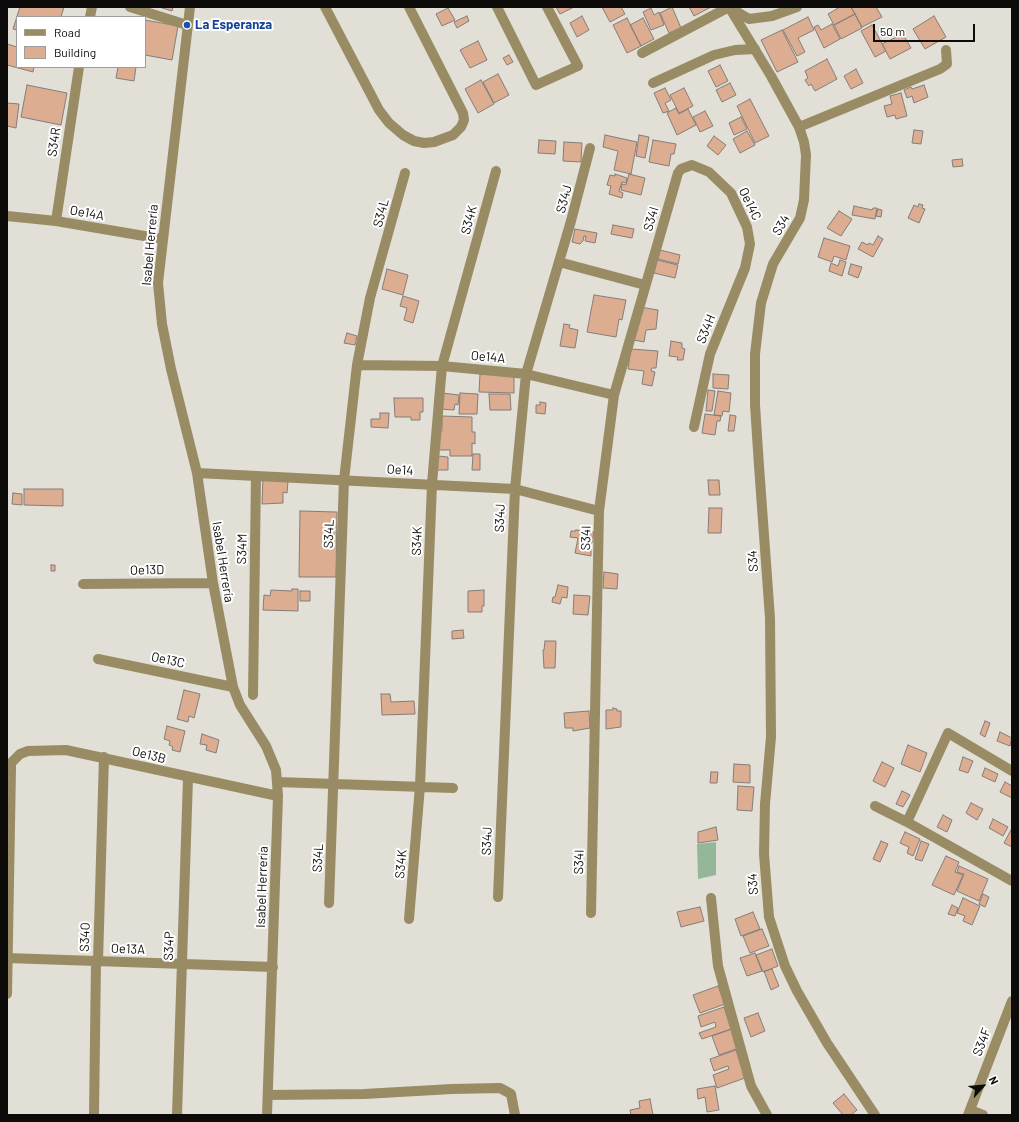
<!DOCTYPE html>
<meta charset="utf-8">
<style>
body{margin:0}
#map{position:relative;width:1019px;height:1122px;overflow:hidden;background:#e1dfd6;font-family:Barlow,sans-serif}
canvas{display:block}
.frame{position:absolute;inset:0;border:8px solid #0c0b09;pointer-events:none}
.legend{position:absolute;left:16px;top:16px;width:130px;height:52px;box-sizing:border-box;background:#fff;border:1px solid #9e9d9d;margin:0;padding:5px 7px;list-style:none;font-size:12px;color:#0c0b09}
.legend li{display:flex;align-items:center;gap:8px;height:20px}
.legend b{width:20px;border:1px solid #9e9d9d}
.north{position:absolute;left:963px;top:1066px;width:40px;height:40px;-webkit-text-stroke:3px #fff;paint-order:stroke;rotate:63deg;font-size:11px;font-weight:700;line-height:16px;text-align:center;color:#0c0b09}
.north::after{content:'';display:block;margin:auto;width:14px;height:18px;background:#0c0b09;clip-path:polygon(50% 0,100% 100%,50% 72%,0 100%)}
.scale{position:absolute;left:873px;top:24px;width:102px;height:18px;box-sizing:border-box;border:2px solid #0c0b09;border-top:0;padding-left:5px;font-size:12px;line-height:14px;white-space:nowrap;color:#0c0b09;-webkit-text-stroke:3px #fff;paint-order:stroke}
</style>
<div id="map">
<canvas width="1019" height="1122"></canvas>
<div class="frame"></div>
<ul class="legend">
<li><b style="height:5px;background:#998c64"></b>Road</li>
<li><b style="height:11px;background:#dcad90"></b>Building</li>
</ul>
<div class="north">N</div>
<div class="scale">50 m</div>
</div>
<script>
const c = document.querySelector('canvas').getContext('2d');
c.lineJoin = 'round';
function fillPath(path, color) { c.fillStyle = color; c.fill(path, 'evenodd'); }
const toPath = rows => new Path2D(rows.map(r => 'M' + r).join(''));
function stroke(path, color, width, dash) { c.strokeStyle = color; c.lineWidth = width; c.lineCap = dash ? 'butt' : 'round'; c.setLineDash(dash || []); c.stroke(path); }
function write(font, color, halo, rows, align = 'center') {
  c.font = font + ' Barlow,sans-serif'; c.lineWidth = 4; c.setLineDash([]); c.textBaseline = 'middle'; c.strokeStyle = halo; c.fillStyle = color; for (const [text, x, y, turn = 0] of rows) {
    c.save(); c.translate(x, y); c.rotate((+turn || 0) * Math.PI / 180); c.textAlign = isNaN(turn) ? turn : align; if (halo) c.strokeText(text, 0, 0); c.fillText(text, 0, 0); c.restore();
  }
}
fillPath(toPath([
 [716,842,716,875,698,879,697,844]
]), '#94b699');
const building = toPath([
 [20,7,64,7,61,17,17,17,17,30,13,29,20,7],
 [159,7,173,7,172,11,159,7],
 [556,7,574,7,560,14,556,7],
 [602,7,621,7,625,14,610,22,602,7],
 [672,7,681,28,669,33,660,13,672,7],
 [689,7,711,7,694,16,689,7],
 [840,7,851,7,855,14,834,25,828,14,840,7],
 [851,7,876,7,882,17,862,27,851,7],
 [448,8,455,20,442,26,436,14,448,8],
 [651,8,654,15,659,12,664,25,651,30,643,12,651,8],
 [855,14,862,28,841,39,834,25,855,14],
 [467,16,469,21,457,28,454,22,467,16],
 [582,16,589,30,577,37,570,23,582,16],
 [934,16,946,37,925,49,913,29,934,16],
 [808,17,814,30,798,38,805,52,797,56,783,30,808,17],
 [627,18,641,46,627,53,613,25,627,18],
 [643,18,654,39,641,46,630,25,643,18],
 [145,20,178,26,172,60,145,55,145,20],
 [832,24,840,39,824,48,814,27,818,25,821,30,832,24],
 [872,25,886,51,875,57,861,31,872,25],
 [782,30,798,62,777,72,761,40,782,30],
 [903,34,911,48,890,59,882,44,903,34],
 [478,41,487,60,470,68,460,50,478,41],
 [7,44,17,47,17,67,34,67,33,72,7,65,7,44],
 [509,55,513,62,507,65,503,58,509,55],
 [827,59,837,79,815,91,811,84,809,86,805,80,808,78,805,71,827,59],
 [720,65,728,81,716,87,708,71,720,65],
 [118,67,136,67,134,81,116,78,118,67],
 [856,69,863,83,851,89,844,76,856,69],
 [498,74,509,95,494,103,483,82,498,74],
 [481,80,494,104,478,113,465,89,481,80],
 [730,83,736,95,722,102,716,90,730,83],
 [27,85,67,93,61,125,21,117,27,85],
 [924,85,928,97,914,103,912,96,907,98,904,90,911,87,912,89,924,85],
 [665,88,671,100,665,103,669,111,663,113,654,93,665,88],
 [684,88,693,106,679,113,670,95,684,88],
 [901,93,907,116,896,119,895,115,887,117,884,106,892,104,890,96,901,93],
 [750,99,769,136,755,143,737,106,750,99],
 [7,103,19,104,16,128,7,126,7,103],
 [676,108,679,114,688,109,696,125,677,135,667,113,676,108],
 [705,111,713,126,700,132,693,117,705,111],
 [741,117,747,129,734,135,729,123,741,117],
 [914,130,923,131,921,144,912,143,914,130],
 [747,131,755,145,740,153,733,139,747,131],
 [605,135,637,142,631,174,614,170,618,151,603,147,605,135],
 [639,135,649,137,645,158,636,156,639,135],
 [714,136,726,145,718,155,707,146,714,136],
 [539,140,556,141,555,154,538,153,539,140],
 [653,140,676,144,674,154,671,154,669,166,649,162,653,140],
 [564,142,582,143,581,162,563,161,564,142],
 [962,159,963,166,953,167,952,160,962,159],
 [615,174,627,178,626,183,622,182,619,191,623,193,622,198,609,194,611,186,607,185,610,175,615,176,615,174],
 [629,174,645,178,641,195,621,190,622,184,626,185,629,174],
 [919,204,923,205,922,208,925,209,919,223,908,218,914,205,918,207,919,204],
 [854,206,872,210,873,208,877,208,875,219,852,215,854,206],
 [878,209,882,210,881,217,876,216,878,209],
 [839,211,852,219,841,236,827,228,839,211],
 [613,225,634,229,632,238,611,234,613,225],
 [575,229,597,233,595,243,585,241,586,236,584,236,583,241,580,244,572,242,575,229],
 [878,236,883,239,873,257,858,249,862,242,868,245,869,243,873,245,878,236],
 [824,238,850,246,846,260,834,256,832,262,818,257,824,238],
 [660,250,680,255,678,264,658,259,660,250],
 [657,260,678,265,675,278,654,273,657,260],
 [840,260,846,262,842,276,829,271,831,263,838,266,840,260],
 [851,264,862,267,858,278,848,274,851,264],
 [387,269,408,275,403,295,382,289,387,269],
 [594,295,626,300,622,320,619,319,616,337,587,332,594,295],
 [403,296,419,301,413,323,404,320,407,308,400,306,403,296],
 [640,307,658,310,656,329,646,330,644,342,634,340,640,307],
 [564,324,570,325,569,328,578,330,575,348,560,346,564,324],
 [347,333,357,336,355,345,344,343,347,333],
 [671,341,682,343,682,348,685,349,683,360,677,360,678,357,669,356,671,341],
 [631,349,658,351,656,368,652,368,651,371,655,372,652,386,642,384,644,371,628,369,631,349],
 [480,374,514,375,514,393,479,392,480,374],
 [713,374,729,375,728,389,713,388,713,374],
 [708,390,715,391,712,411,706,411,708,390],
 [718,391,731,393,729,412,723,411,722,416,714,415,718,391],
 [442,393,459,395,458,405,455,404,454,410,440,409,442,393],
 [460,393,478,394,477,414,459,414,460,393],
 [489,394,510,394,511,410,490,410,489,394],
 [394,398,423,398,423,412,420,412,420,420,411,420,411,417,395,417,394,398],
 [540,402,546,403,545,414,536,413,536,405,540,405,540,402],
 [380,413,389,413,388,428,371,427,371,419,380,419,380,413],
 [705,414,721,416,720,421,717,421,715,435,702,433,705,414],
 [730,415,736,416,734,431,728,431,730,415],
 [442,416,472,417,472,432,475,432,475,444,472,443,472,456,450,456,450,450,439,450,439,431,442,431,442,416],
 [473,454,480,454,480,470,472,470,473,454],
 [438,456,448,457,448,470,437,470,438,456],
 [263,477,288,481,287,493,283,492,283,503,262,504,263,477],
 [708,480,719,480,720,495,709,495,708,480],
 [24,489,63,489,63,506,24,505,24,489],
 [13,493,22,494,22,505,12,504,13,493],
 [709,508,722,508,721,533,708,533,709,508],
 [300,511,337,512,336,577,299,577,300,511],
 [576,530,594,532,592,543,591,542,591,556,575,553,578,538,570,537,571,531,576,531,576,530],
 [51,565,55,565,55,571,51,571,51,565],
 [604,572,618,574,617,589,603,588,604,572],
 [558,585,568,587,567,598,562,597,560,604,552,602,553,597,555,597,558,585],
 [292,589,298,589,298,611,263,610,264,595,270,596,271,590,292,591,292,589],
 [484,590,484,606,482,606,482,612,468,612,468,591,484,590],
 [300,591,310,591,310,601,300,601,300,591],
 [574,595,590,596,588,615,573,614,574,595],
 [463,630,464,638,452,639,452,631,463,630],
 [545,641,556,641,555,668,544,668,543,650,544,650,545,641],
 [184,690,200,694,194,718,189,716,188,722,177,719,184,690],
 [381,694,390,694,391,702,414,701,415,714,382,715,381,694],
 [613,708,617,709,617,711,621,711,621,727,606,729,606,710,613,710,613,708],
 [589,711,590,728,573,731,573,728,565,728,564,713,589,711],
 [985,721,990,723,985,737,980,734,985,721],
 [167,726,185,731,180,752,172,750,173,747,169,745,170,741,164,739,167,726],
 [1000,732,1012,738,1010,746,997,741,1000,732],
 [202,734,219,740,216,753,206,750,207,745,200,744,202,734],
 [908,745,927,753,920,772,901,764,908,745],
 [963,757,973,761,968,773,959,770,963,757],
 [882,762,894,768,885,787,873,781,882,762],
 [734,764,750,765,750,783,733,782,734,764],
 [985,768,998,774,995,782,982,776,985,768],
 [711,772,718,772,717,783,710,783,711,772],
 [1005,782,1012,786,1012,798,1000,792,1005,782],
 [738,786,754,787,752,811,737,810,738,786],
 [902,791,910,795,903,807,896,804,902,791],
 [971,803,983,809,977,820,966,813,971,803],
 [943,815,952,820,947,832,937,827,943,815],
 [993,819,1008,827,1003,836,989,828,993,819],
 [716,827,718,840,698,843,698,832,716,827],
 [1011,830,1012,831,1012,847,1004,843,1011,830],
 [905,832,920,839,913,856,907,853,909,847,900,843,905,832],
 [881,841,888,844,880,862,873,859,881,841],
 [921,841,929,844,922,861,915,859,921,841],
 [946,856,959,862,955,872,963,875,954,895,932,885,946,856],
 [959,866,988,879,979,901,957,891,964,874,957,872,959,866],
 [983,894,989,897,985,907,979,904,983,894],
 [963,898,980,906,972,925,963,921,965,916,957,913,963,898],
 [952,905,958,908,955,916,948,914,952,905],
 [700,907,704,921,681,927,677,912,700,907],
 [753,912,760,929,741,936,735,919,753,912],
 [762,929,769,946,750,953,743,936,762,929],
 [772,949,778,966,763,972,756,955,772,949],
 [755,953,762,971,747,976,740,958,755,953],
 [772,969,779,986,771,990,764,971,772,969],
 [718,986,725,1004,700,1013,693,995,718,986],
 [724,1007,731,1029,702,1039,699,1033,716,1027,715,1022,701,1027,698,1016,724,1007],
 [758,1013,765,1031,751,1037,744,1018,758,1013],
 [732,1029,739,1048,719,1055,712,1036,732,1029],
 [736,1050,745,1078,717,1088,713,1075,729,1069,728,1066,714,1071,710,1059,736,1050],
 [715,1086,719,1110,707,1112,705,1097,698,1099,697,1089,715,1086],
 [844,1094,857,1110,851,1115,843,1115,833,1103,844,1094],
 [650,1099,653,1115,631,1115,630,1110,640,1108,639,1101,650,1099]
]);
fillPath(building, '#dcad90');
stroke(building, '#857d79', 1);
stroke(toPath([
 [130,7,187,25],
 [190,7,158,283,162,324,171,369,197,473,213,583,233,687,240,705,266,746,276,770,278,796,267,1115],
 [325,7,379,110,389,123,403,135,414,141,424,143,434,142,453,135,461,127,464,120,463,113,409,7],
 [497,7,536,85,578,66,547,7],
 [729,7,771,76,799,127,804,142,806,155,804,200,800,218,773,264,761,303,755,354,755,405,759,466,770,618,771,737,765,804,764,854,769,917,785,966,797,991,827,1043,875,1115],
 [90,17,92,7],
 [642,53,729,7,749,19,772,16,797,7],
 [653,83,714,55,735,50,755,49],
 [799,127,940,69,947,64,946,50],
 [7,216,56,221,162,239],
 [56,221,79,67],
 [559,262,645,285],
 [357,365,442,366,526,374,614,395],
 [197,473,515,489,599,511],
 [83,584,213,583],
 [98,659,233,687],
 [253,695,256,476],
 [277,782,453,788],
 [875,806,907,822,1012,881],
 [907,822,948,733,1012,771],
 [498,897,515,489,526,374,571,221,590,148],
 [711,898,718,966,751,1086,767,1115],
 [329,903,344,480,357,365,370,298,405,173],
 [591,913,599,511,614,395,678,173,681,169,692,165,709,172,731,193,747,227,750,244,745,268,710,354,694,427],
 [409,919,420,786,432,484,442,366,496,171],
 [7,958,273,967],
 [7,994,11,769,11,763,20,754,28,751,66,750,278,796],
 [268,1095,364,1094,452,1089,500,1088,511,1094,515,1115],
 [970,1110,983,1115],
 [94,1115,96,961,98,961,104,757],
 [177,1115,188,778],
 [968,1115,1012,1001]
]), '#998c64', 10);
for (const [x, y, r, color] of [
 [187,25,4,"#1a4fb4"]
]) { const dot = new Path2D(); dot.arc(x, y, r, 0, 2 * Math.PI); c.fillStyle = color; c.fill(dot); stroke(dot, '#fff', 1.5); }
write('bold 13px', '#164399', '#fff', [
 ["La Esperanza",195,25]
], 'left');
write('13px', '#0c0b09', '#fff', [
 ["S34R",54,142,-82],
 ["S34J",564,199,-75],
 ["Oe14C",750,204,64],
 ["Oe14A",87,213,10],
 ["S34L",381,213,-75],
 ["S34I",651,219,-74],
 ["S34K",469,220,-75],
 ["S34",781,225,-60],
 ["Isabel Herrería",150,245,-85],
 ["S34H",706,329,-68],
 ["Oe14A",488,357,5],
 ["Oe14",400,470,3],
 ["S34J",500,518,-88],
 ["S34L",329,534,-88],
 ["S34I",586,538,-89],
 ["S34K",417,541,-88],
 ["S34M",242,549,-89],
 ["S34",753,561,-94],
 ["Isabel Herrería",223,562,81],
 ["Oe13D",147,570,-1],
 ["Oe13C",168,660,12],
 ["Oe13B",149,755,14],
 ["S34J",487,841,-88],
 ["S34L",318,858,-87],
 ["S34I",579,862,-89],
 ["S34K",401,864,-85],
 ["S34",753,884,-94],
 ["Isabel Herrería",262,887,-88],
 ["S34O",85,937,-88],
 ["S34P",169,946,-88],
 ["Oe13A",128,949,2],
 ["S34F",982,1042,-69]
]);
</script>
